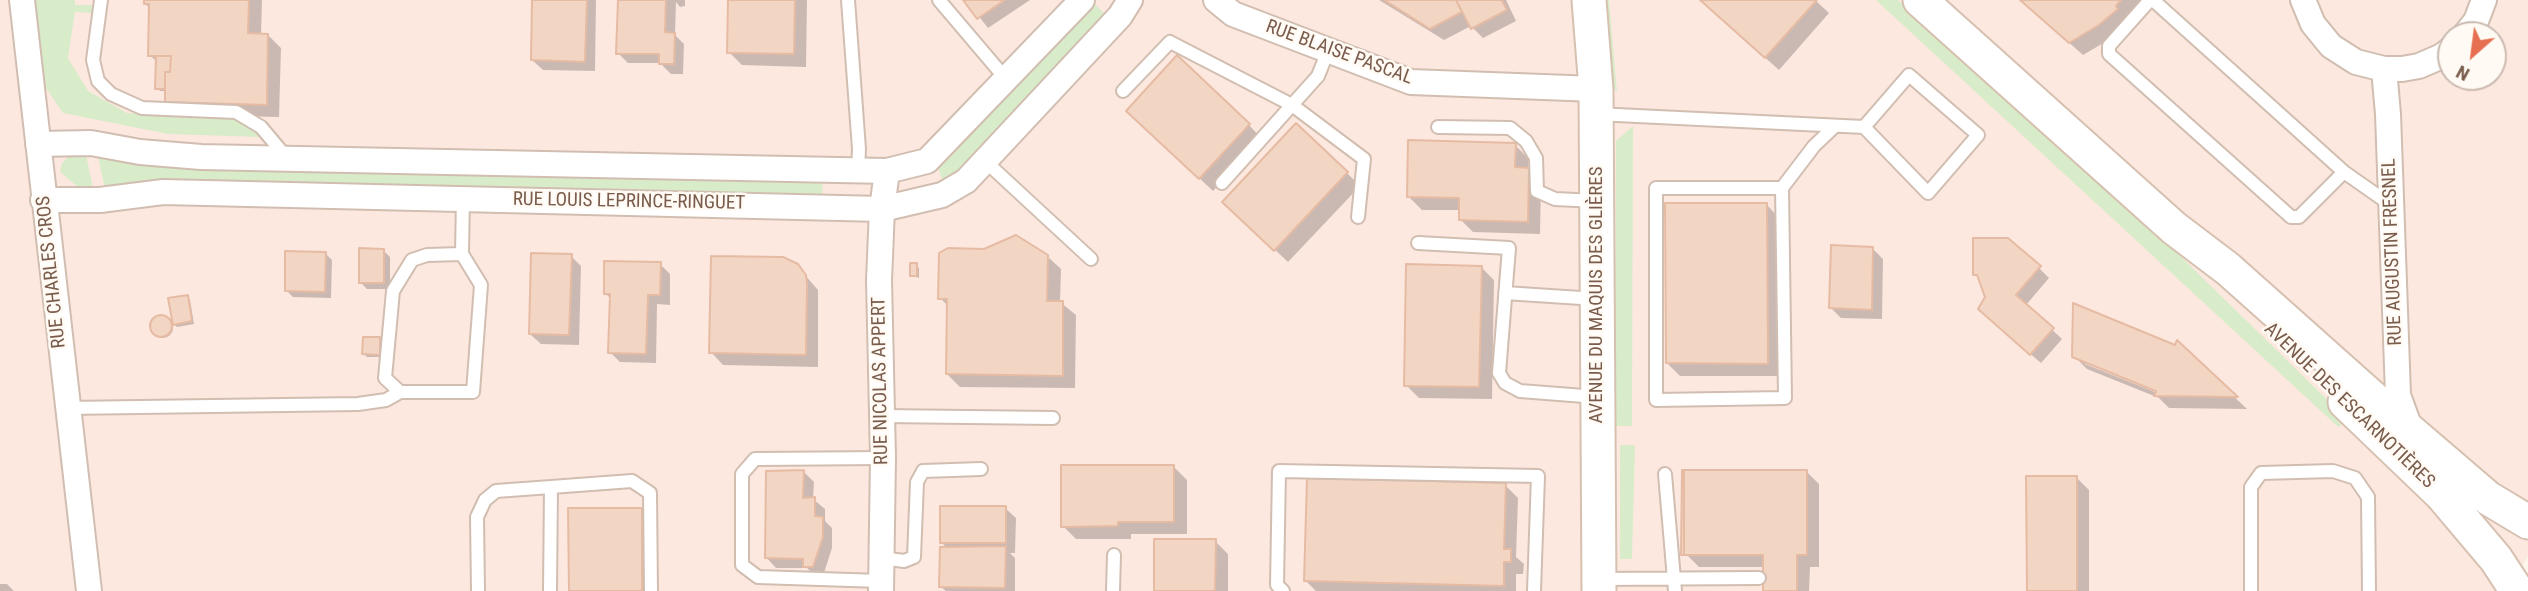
<!DOCTYPE html>
<meta charset="utf-8">
<style>
body{margin:0}
#map{position:relative;width:2528px;height:591px;overflow:hidden;background:#fdf6ec;font-family:"Roboto Condensed",sans-serif}
canvas{display:block}
.north{position:absolute;left:2437px;top:21px;width:70px;height:70px;box-sizing:border-box;background:#fffaf3;border:2px solid #cabbb1;border-radius:50%;rotate:208deg;font-size:19px;font-weight:700;line-height:28px;text-align:center;color:#7a5c4d}
.north::after{content:'';display:block;margin:auto;width:24px;height:32px;background:#e76f51;clip-path:polygon(50% 0,100% 100%,50% 72%,0 100%)}
</style>
<div id="map">
<canvas width="2528" height="591"></canvas>
<div class="north">N</div>
</div>
<script>
const c = document.querySelector('canvas').getContext('2d');
c.lineJoin = 'round';
function fillPath(path, color) { c.fillStyle = color; c.fill(path, 'evenodd'); }
const toPath = rows => new Path2D(rows.map(r => 'M' + r).join(''));
function stroke(path, color, width, dash) { c.strokeStyle = color; c.lineWidth = width; c.lineCap = dash ? 'butt' : 'round'; c.setLineDash(dash || []); c.stroke(path); }
function write(font, color, halo, rows, align = 'center') {
  c.font = font + ' "Roboto Condensed",sans-serif'; c.lineWidth = 5; c.setLineDash([]); c.textBaseline = 'middle'; c.strokeStyle = halo; c.fillStyle = color; for (const [text, x, y, turn = 0] of rows) {
    c.save(); c.translate(x, y); c.rotate((+turn || 0) * Math.PI / 180); c.textAlign = isNaN(turn) ? turn : align; if (halo) c.strokeText(text, 0, 0); c.fillText(text, 0, 0); c.restore();
  }
}
fillPath(toPath([
 [0,0,2528,0,2528,556,2507,591,0,591],
 [2451,35,2493,35,2493,77,2451,77]
]), '#fde8e0');
fillPath(toPath([
 [35,0,75,0,75,5,92,5,92,13,75,12,68,58,88,91,127,113,238,118,260,137,168,134,63,113,44,85],
 [1601,0,1609,0,1617,92,1609,82],
 [1876,0,1898,0,1975,68,2165,241,2347,419,2339,427,2336,425],
 [1093,2,1109,18,958,176,944,184,936,163],
 [1633,126,1632,426,1615,426,1616,141],
 [96,148,823,175,822,201,105,189],
 [85,150,93,188,79,188,60,172,62,163,72,153],
 [1620,445,1635,445,1632,559,1620,559]
]), '#d8ecc9');
fillPath(toPath([
 [146,0,262,0,261,35,268,35,281,48,279,117,180,115,167,102,167,91,160,91,157,88,157,62,150,55,151,9,145,4],
 [534,0,596,0,595,71,543,70,532,60],
 [619,0,685,0,685,6,680,7,676,2,675,35,684,44,683,74,671,74,660,63,628,63,618,53],
 [730,0,807,0,806,67,742,65,729,52],
 [966,0,1030,0,988,28],
 [1379,0,1506,0,1516,21,1483,38,1471,26,1444,40],
 [1701,0,1815,0,1829,13,1779,70],
 [2021,0,2141,0,2142,4,2112,38,2083,55],
 [1141,123,1249,125,1261,138,1213,191],
 [1515,145,1528,158,1528,169,1541,182,1540,234,1473,232,1460,219,1461,210,1422,210,1409,197],
 [1347,173,1360,186,1288,262,1238,215],
 [1767,205,1779,218,1780,376,1680,376,1667,363],
 [1873,249,1883,259,1882,319,1841,318,1831,308],
 [384,251,390,257,390,289,367,289,360,282],
 [985,251,1047,256,1061,269,1060,302,1076,315,1075,388,960,387,947,374,948,306,940,298],
 [325,253,332,260,331,298,293,297,287,291],
 [571,256,581,266,579,345,541,344,530,334],
 [660,264,670,274,670,305,657,304,656,363,620,362,610,352,611,299,605,293],
 [916,265,919,268,919,278,911,275],
 [797,266,818,290,818,367,723,365,711,352],
 [1481,267,1494,280,1492,399,1419,398,1406,385],
 [2039,268,2049,278,2026,305,2062,339,2041,363,1990,319,1987,297,1980,280,1975,274],
 [187,297,190,300,194,324,177,327,174,324],
 '153 328a10 10 0 1 1 20 0a10 10 0 1 1-20 0Z',
 [380,339,383,342,382,357,367,357,364,354],
 [2178,343,2247,409,2169,408,2159,398,2087,369,2074,356,2176,347],
 [2085,360,2162,391,2160,394,2085,364],
 [1174,467,1187,480,1187,534,1131,534,1131,539,1076,539,1063,526],
 [1806,471,1819,484,1819,567,1810,567,1809,591,1765,591,1764,567,1699,567,1686,554],
 [804,472,814,482,813,499,825,509,825,521,832,528,832,548,823,576,815,576,807,568,776,568,766,557],
 [2076,477,2089,490,2089,591,2029,591],
 [1505,485,1518,498,1516,557,1524,564,1523,574,1516,574,1516,591,1316,591,1306,581],
 [1005,508,1016,518,1015,553,1010,553,1015,558,1015,591,946,591,941,587,947,548,942,543],
 [641,510,654,523,654,591,570,591],
 [1215,541,1228,554,1228,591,1156,591],
 [0,584,7,584,14,591,0,591]
]), '#0003');
const building = toPath([
 [144,0,249,0,248,33,268,34,267,105,165,102,165,72,170,72,171,56,148,56,149,4,144,4,144,0],
 [532,0,587,0,585,62,531,60,532,0],
 [618,0,666,0,665,32,675,33,674,64,659,64,659,54,616,54,618,0],
 [728,0,795,0,794,54,727,53,728,0],
 [963,0,1005,0,977,19,963,0],
 [1384,0,1456,0,1462,12,1430,29,1384,0],
 [1456,0,1502,0,1507,10,1471,29,1456,0],
 [1700,0,1817,0,1765,58,1700,0],
 [2020,0,2121,0,2116,6,2118,9,2099,25,2069,43,2020,0],
 [1177,55,1250,124,1199,179,1126,111,1177,55],
 [156,56,171,56,170,72,165,72,165,89,155,89,156,56],
 [1296,123,1348,172,1274,251,1222,202,1296,123],
 [1408,140,1516,143,1515,167,1529,168,1528,222,1459,220,1459,198,1407,197,1408,140],
 [1665,203,1767,203,1768,364,1666,363,1665,203],
 [1016,235,1048,255,1047,301,1063,301,1063,376,946,374,947,299,938,299,939,253,948,248,984,249,1016,235],
 [1973,238,2008,238,2041,266,2016,295,2054,328,2030,355,1978,309,1985,297,1977,275,1973,275,1973,238],
 [1831,245,1873,247,1872,310,1829,308,1831,245],
 [359,248,384,249,384,283,359,283,359,248],
 [285,251,326,252,325,292,285,291,285,251],
 [531,253,572,254,569,335,529,334,531,253],
 [711,256,783,257,798,264,806,275,807,284,806,355,709,353,711,256],
 [604,261,661,262,660,295,648,295,646,354,608,353,610,294,604,294,604,261],
 [910,263,917,263,917,276,910,276,910,263],
 [1406,264,1482,266,1479,387,1404,386,1406,264],
 [188,295,192,321,173,325,168,298,188,295],
 [2073,303,2175,345,2177,340,2238,397,2154,396,2156,391,2153,390,2072,357,2073,303],
 '150 326a11 11 0 1 1 22 0a11 11 0 1 1-22 0Z',
 [363,337,380,337,380,355,362,354,363,337],
 [1061,465,1174,465,1174,522,1118,522,1118,526,1061,527,1061,465],
 [804,470,803,498,815,497,815,516,823,517,823,537,813,567,803,567,803,559,765,558,766,471,804,470],
 [1682,470,1684,470,1684,555,1681,555,1682,470],
 [1684,470,1807,470,1807,555,1797,555,1797,591,1763,591,1763,555,1684,555,1684,470],
 [2026,476,2077,476,2077,591,2027,591,2026,476],
 [1307,478,1506,483,1504,549,1511,549,1511,562,1504,562,1504,586,1304,581,1307,478],
 [940,506,1006,506,1006,543,940,543,940,506],
 [568,508,642,508,642,591,569,591,568,508],
 [1154,539,1216,539,1215,591,1154,591,1154,539],
 [1006,546,1005,588,939,587,940,547,1006,546]
]);
fillPath(building, '#f3d5c3');
stroke(building, '#e6bba3', 2);
const lane = toPath([
 [101,0,93,60,98,81,111,94,142,108,236,112,261,127,287,158],
 [848,0,859,149,858,171],
 [939,0,1006,79],
 [2150,0,2109,46,2109,54,2291,217,2299,217,2344,172,2153,0],
 [1123,91,1170,42,1292,105,1364,159,1358,217],
 [1596,114,1864,127,1909,75,1978,135,1928,193,1864,127],
 [1438,127,1510,128,1526,141,1536,158,1537,191,1555,199,1596,201],
 [985,161,1091,259],
 [2344,172,2391,205],
 [1222,183,1318,76,1328,51],
 [1782,188,1785,398,1656,400,1656,188,1782,188,1814,146,1835,126],
 [1418,243,1509,248,1499,373,1505,383,1520,391,1597,397],
 [462,254,427,255,412,260,393,291,385,378,400,392,473,392,481,285,462,254,463,197],
 [1505,293,1596,299],
 [67,408,358,404,386,400,400,392],
 [882,416,1053,418],
 [1665,474,1675,591],
 [882,558,904,561,914,557,917,482,923,471,981,469],
 [1599,579,1759,578],
 [881,581,758,577,742,565,742,474,755,459,883,458],
 [478,591,477,517,485,500,496,491,551,487],
 [550,591,551,487,632,481,650,493,651,591],
 [1113,591,1114,555],
 [1283,591,1277,585,1279,471,1538,476,1534,591],
 [2251,591,2251,487,2261,473,2333,471,2355,478,2368,497,2369,591]
]);
const street = toPath([
 [22,0,89,591],
 [1216,0,1233,14,1411,82,1596,89],
 [2303,0,2313,24,2331,46,2356,62,2384,69,2402,69,2419,66,2442,56,2451,49],
 [2465,35,2476,21,2484,0],
 [2384,69,2388,114,2398,395,2410,428],
 [38,144,91,143,140,152,201,157,887,171,927,161,1082,0],
 [43,200,100,200,163,192,882,209,942,195,966,181,1120,16,1130,0],
 [881,591,883,458,879,280,882,209,887,171]
]);
const secondary = toPath([
 [1589,0,1596,89,1599,591],
 [1920,0,2174,228,2228,269,2411,432,2488,498,2528,522],
 [2345,402,2442,495,2496,559,2517,591]
]);
stroke(lane, '#d1beb0', 16);
stroke(street, '#d1beb0', 28);
stroke(secondary, '#d6c0b0', 37);
stroke(lane, '#fff', 12);
stroke(street, '#fff', 24);
stroke(secondary, '#fff', 33);
write('19px', '#7a5c4d', '#fffaf3', [
 ["RUE BLAISE PASCAL",1339,53,20],
 ["RUE LOUIS LEPRINCE-RINGUET",629,202,1],
 ["RUE AUGUSTIN FRESNEL",2393,252,-92],
 ["RUE CHARLES CROS",52,272,-96],
 ["AVENUE DU MAQUIS DES GLIÈRES",1597,295,-90],
 ["RUE NICOLAS APPERT",881,381,-91],
 ["AVENUE DES ESCARNOTIÈRES",2349,406,44]
]);
</script>
